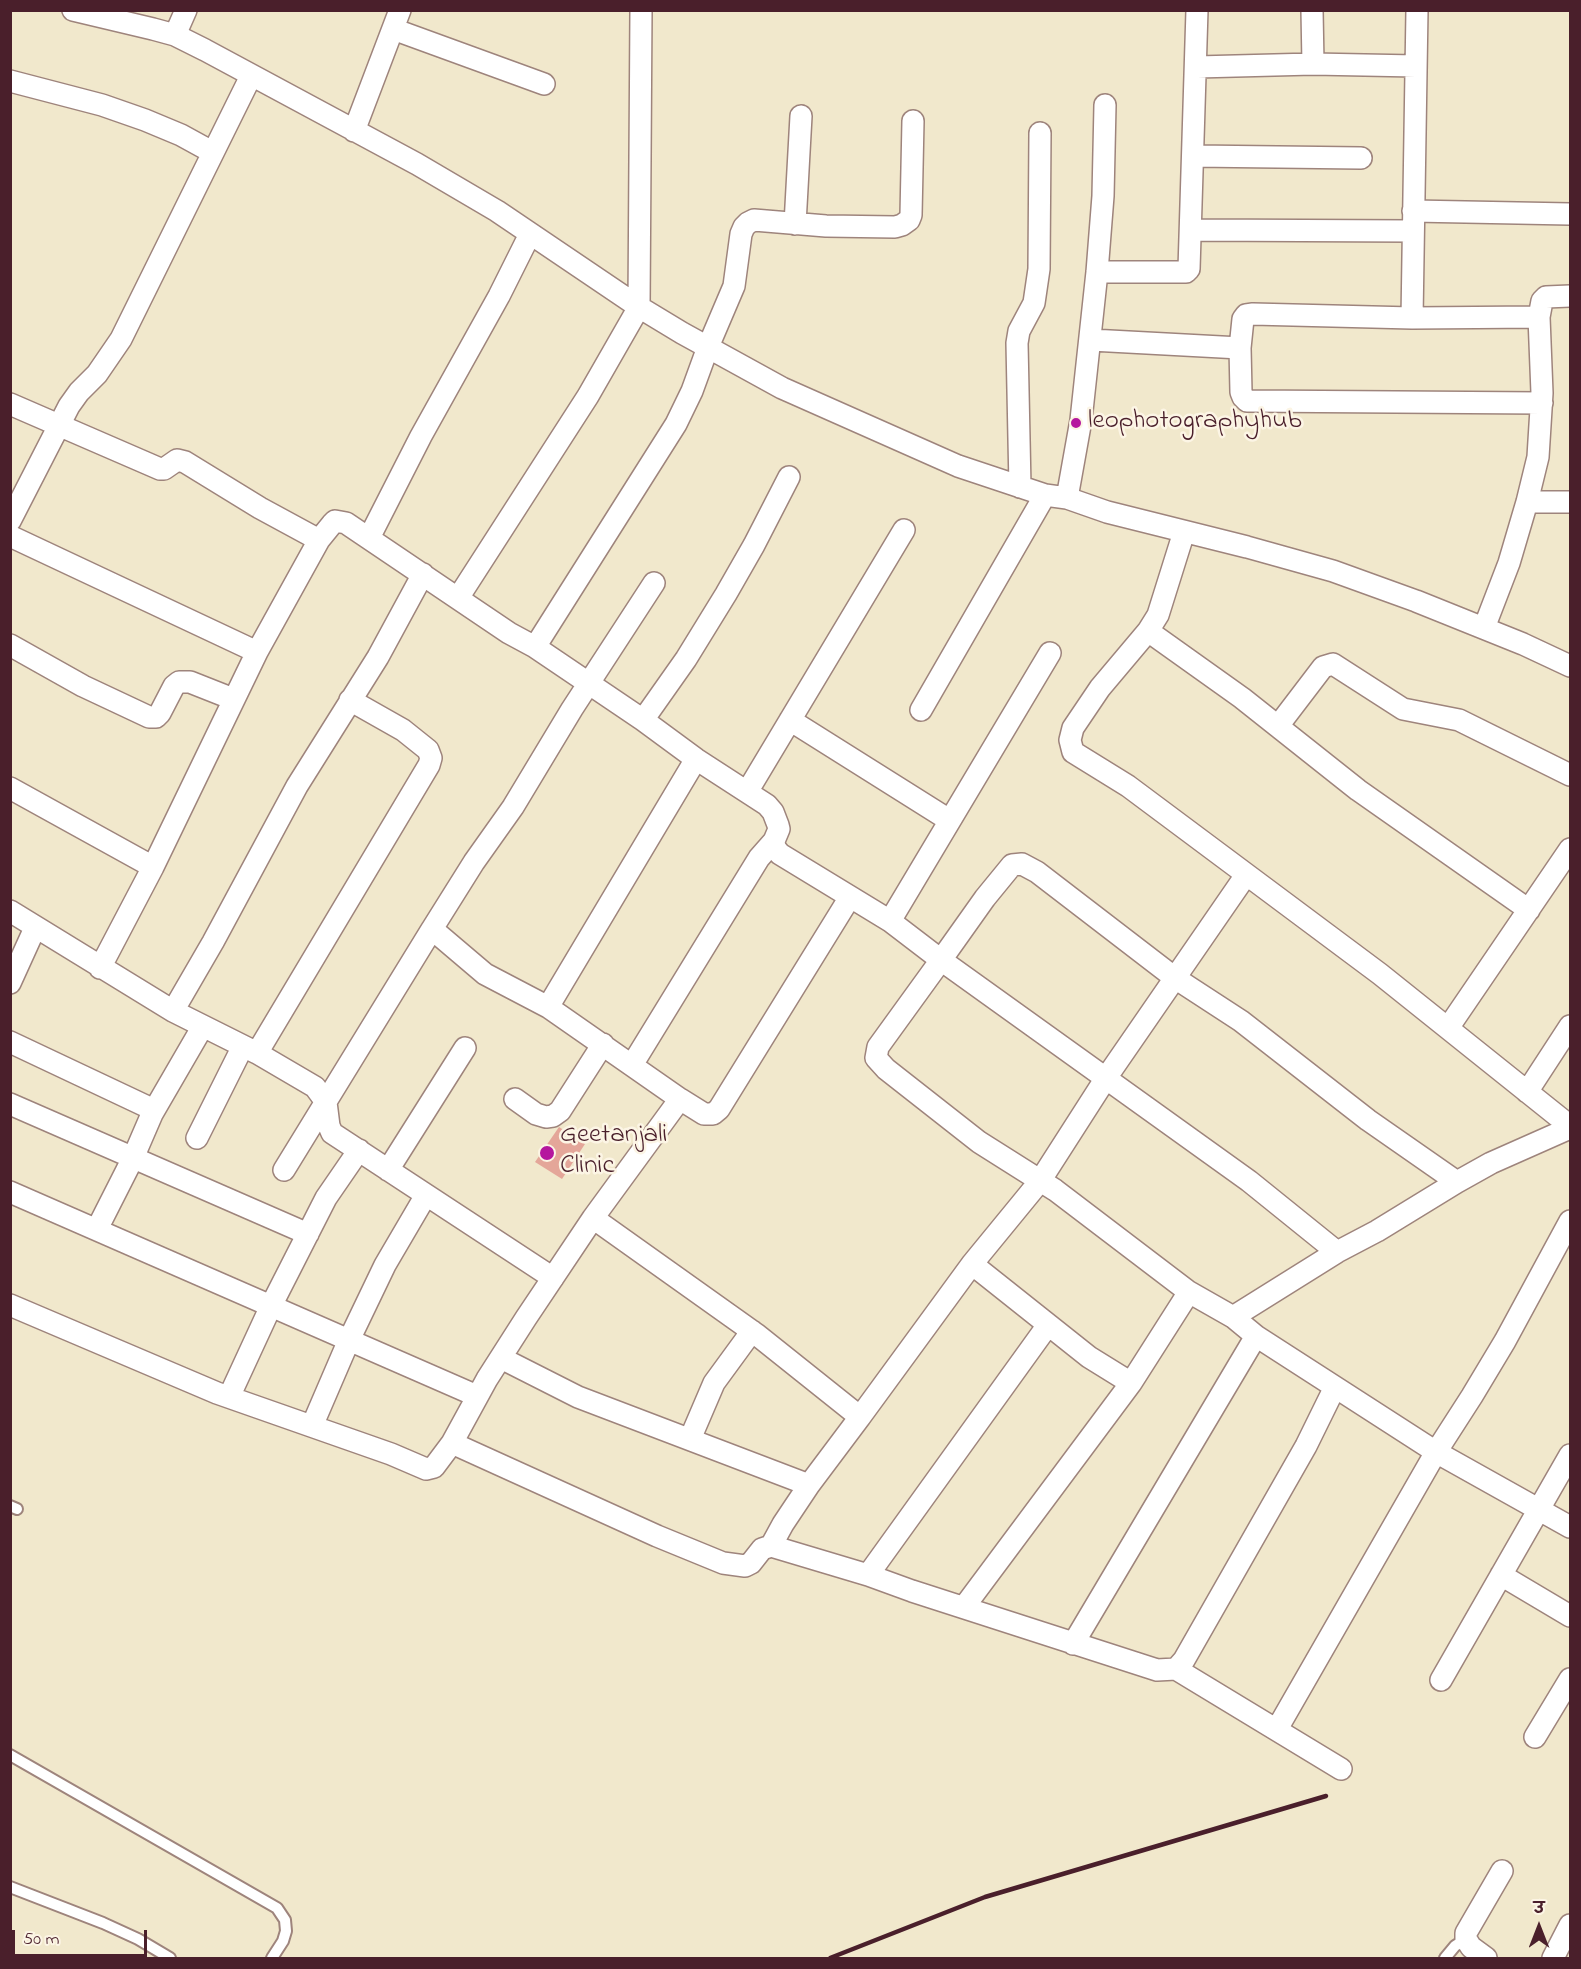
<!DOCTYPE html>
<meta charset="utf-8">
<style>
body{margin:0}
#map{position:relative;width:1581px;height:1969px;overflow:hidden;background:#f1e8cc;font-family:"Indie Flower","Playpen Sans Deva",sans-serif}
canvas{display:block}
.frame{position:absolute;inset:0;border:12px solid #4a1f2b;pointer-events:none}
.north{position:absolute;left:1509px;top:1897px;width:60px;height:60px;-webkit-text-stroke:4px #fcf5e5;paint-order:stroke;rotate:0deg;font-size:16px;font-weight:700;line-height:24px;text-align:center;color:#4a1f2b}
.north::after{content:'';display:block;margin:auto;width:21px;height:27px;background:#4a1f2b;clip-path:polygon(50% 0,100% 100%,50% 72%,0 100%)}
.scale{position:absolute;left:12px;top:1930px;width:135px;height:27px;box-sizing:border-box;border:3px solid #4a1f2b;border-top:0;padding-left:8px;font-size:18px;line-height:21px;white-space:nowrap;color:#4a1f2b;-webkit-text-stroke:4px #fcf5e5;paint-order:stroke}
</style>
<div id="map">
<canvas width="1581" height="1969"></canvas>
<div class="frame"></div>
<div class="north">उ</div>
<div class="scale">50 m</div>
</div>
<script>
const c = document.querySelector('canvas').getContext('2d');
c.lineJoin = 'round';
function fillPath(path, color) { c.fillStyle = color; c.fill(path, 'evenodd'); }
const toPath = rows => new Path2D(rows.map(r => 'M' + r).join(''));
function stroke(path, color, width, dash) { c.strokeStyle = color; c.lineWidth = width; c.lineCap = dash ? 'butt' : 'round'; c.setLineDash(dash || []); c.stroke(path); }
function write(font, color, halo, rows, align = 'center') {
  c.font = font + ' "Indie Flower",sans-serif'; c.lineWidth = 5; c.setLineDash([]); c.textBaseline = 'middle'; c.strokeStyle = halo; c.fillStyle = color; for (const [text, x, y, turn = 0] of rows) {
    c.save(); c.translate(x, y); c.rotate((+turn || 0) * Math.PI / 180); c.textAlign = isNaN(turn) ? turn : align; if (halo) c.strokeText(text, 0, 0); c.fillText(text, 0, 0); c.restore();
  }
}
fillPath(toPath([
 [559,1127,585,1144,562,1179,535,1162]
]), '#e4a699');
const lane = toPath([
 [10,1506,17,1509],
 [10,1755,277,1908,285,1920,286,1931,283,1941,272,1958],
 [10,1887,103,1923,138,1939,170,1958],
 [1445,1958,1455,1946,1466,1939]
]);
const street = toPath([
 [73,10,153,29,175,35,205,50,417,164,497,211,639,307,682,333,782,388,958,466,1045,495,1067,498,1107,512,1247,547,1333,571,1416,601,1523,644,1570,666],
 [1312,10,1313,64],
 [393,29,544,84],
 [175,35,186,10],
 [1197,67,1313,64,1416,66],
 [10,81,102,105,145,120,181,135,212,152],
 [354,131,400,10],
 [1194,156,1361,158],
 [1413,211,1570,214],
 [795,224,801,116],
 [1192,230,1413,231],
 [1097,272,1186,272,1189,269,1197,10],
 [1412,318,1417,10],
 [1091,340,1240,348,1243,319,1246,315,1253,314,1412,318,1539,317],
 [1240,348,1241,392,1243,397,1247,401,1542,403],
 [10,404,160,469,164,469,177,460,185,462,260,508,319,540,332,524,335,521,346,523,509,633,535,647,643,720,696,759,767,805,773,812,778,825,779,829,774,841,775,848,780,854,890,921,941,960,878,1047,876,1058,886,1069,979,1142,1055,1190,1189,1292,1233,1317,1256,1336,1436,1452,1570,1527],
 [1020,487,1017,343,1019,331,1034,303,1039,269,1040,133],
 [1067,498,1081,420,1097,272,1103,196,1105,105],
 [1527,502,1570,502],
 [10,521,69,406,79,392,97,374,121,339,251,76],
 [1184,532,1158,615,1148,631,1100,688,1073,728,1070,740,1073,752,1128,786,1380,974,1570,1126],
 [10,536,257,652],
 [369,538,421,436,499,296,530,234],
 [458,598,588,396,639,307,641,10],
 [1484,628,1509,563,1527,502,1538,457,1542,393,1539,317,1542,301,1546,297,1570,296],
 [1148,631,1242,698,1358,790,1529,910],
 [10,645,83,686,149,717,156,717,160,713,174,686,179,682,190,682,233,699],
 [535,647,676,424,692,391,708,347,734,286,741,234,744,227,748,223,754,220,826,226,895,227,902,225,909,220,911,215,913,121],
 [921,710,1045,495],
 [643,720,686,659,726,594,754,545,789,477],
 [790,720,949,820],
 [1278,726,1323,667,1333,664,1403,709,1459,720,1570,775],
 [10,788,153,867],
 [747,792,904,530],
 [10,911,173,1011,257,1053,315,1087,326,1102,329,1126,332,1133,553,1278],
 [890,921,1050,653],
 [100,968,153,867,257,652,319,540],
 [10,983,35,928],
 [548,1007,485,974,432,929,474,862,513,807,572,709,654,583],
 [173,1011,213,942,297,786,378,657,423,574],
 [1448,1028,1570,849],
 [10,1042,152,1109,152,1114,133,1158,97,1229],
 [257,1053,429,765,431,758,428,750,403,730,350,700],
 [632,1065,759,858,774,841],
 [1527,1092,1570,1026],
 [515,1099,536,1114,546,1117,553,1116,560,1111,603,1044],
 [680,1099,704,1114,713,1114,719,1109,850,897],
 [10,1104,308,1234],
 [152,1114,203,1026],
 [197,1138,243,1046],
 [284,1170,432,929],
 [388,1170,465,1048],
 [10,1192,477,1396],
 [593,1218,756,1334,860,1417,809,1485,783,1524,771,1546],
 [1337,1252,1249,1181,941,960,985,898,1012,865,1022,864,1037,872,1175,978,1241,1021,1368,1120,1457,1182],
 [972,1264,1089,1357,1131,1383],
 [10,1305,217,1393,391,1454,426,1469,434,1467,452,1443,657,1536,723,1563,745,1566,751,1563,762,1549,771,1546,868,1575,912,1591,1157,1670,1176,1669,1184,1660,1306,1446,1335,1387],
 [1233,1317,1337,1252,1377,1231,1457,1182,1491,1163,1570,1128],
 [501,1358,578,1397,809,1485],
 [229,1397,271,1306,326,1198,359,1150],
 [860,1417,972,1264,1040,1181,1106,1078,1246,875],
 [312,1426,349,1340,385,1265,426,1195],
 [690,1439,714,1383,752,1331],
 [452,1443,487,1379,526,1318,593,1218,680,1099,548,1007,696,759],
 [868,1575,1048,1325],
 [1501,1575,1570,1616],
 [964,1607,1131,1383,1189,1292],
 [1073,1644,1256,1336],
 [1176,1669,1341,1769],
 [1441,1680,1570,1455],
 [1277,1729,1436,1452,1472,1396,1505,1341,1570,1221],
 [1535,1737,1570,1679],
 [1486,1958,1471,1947,1466,1939,1466,1933,1502,1871],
 [1553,1958,1570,1925]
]);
stroke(lane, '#9e847c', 14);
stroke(street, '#9e847c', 24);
stroke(lane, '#fff', 10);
stroke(street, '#fff', 21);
stroke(toPath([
 [830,1958,985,1897,1326,1796]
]), '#4a1f2b', 4.5);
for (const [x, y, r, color] of [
 [1076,423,6,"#b5179e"],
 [547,1153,8,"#b5179e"]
]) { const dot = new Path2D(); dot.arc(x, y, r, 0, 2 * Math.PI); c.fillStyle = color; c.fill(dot); stroke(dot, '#fcf5e5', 2); }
write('27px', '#4a1f2b', '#fcf5e5', [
 ["leophotographyhub",1088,423],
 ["Geetanjali",560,1137],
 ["Clinic",560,1168]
], 'left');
</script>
